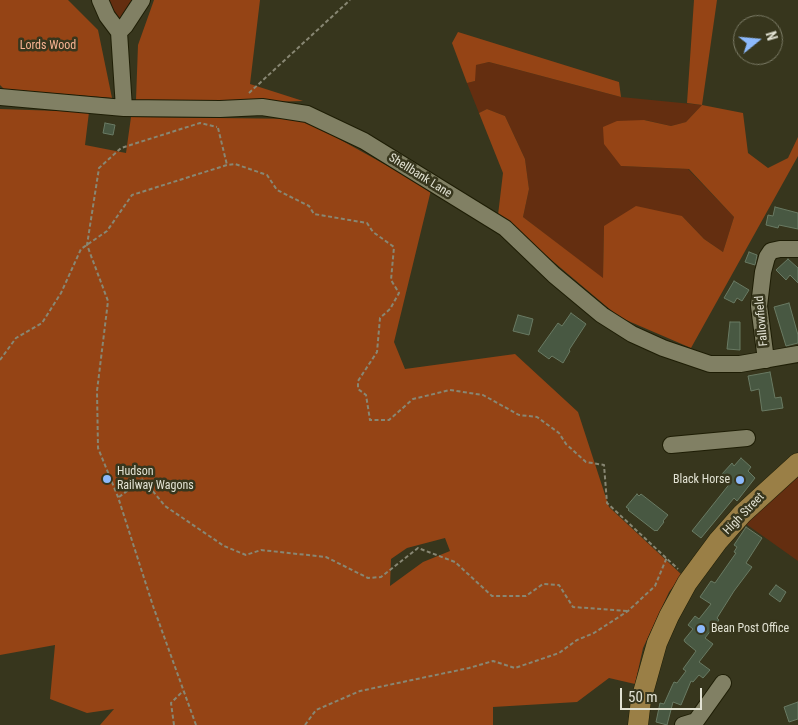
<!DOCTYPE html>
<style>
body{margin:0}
#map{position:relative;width:798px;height:725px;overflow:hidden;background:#37361d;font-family:"Roboto Condensed",sans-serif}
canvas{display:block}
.north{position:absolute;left:733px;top:15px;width:50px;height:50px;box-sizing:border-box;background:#37361d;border:1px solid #7b7b66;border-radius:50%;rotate:73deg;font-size:14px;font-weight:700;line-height:20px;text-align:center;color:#e2e2d3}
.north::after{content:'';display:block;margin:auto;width:18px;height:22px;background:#8cb9fc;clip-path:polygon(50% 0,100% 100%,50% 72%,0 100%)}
.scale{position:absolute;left:620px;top:688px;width:82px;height:22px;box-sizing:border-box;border:2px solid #e2e2d3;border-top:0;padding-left:6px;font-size:15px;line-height:18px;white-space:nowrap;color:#e2e2d3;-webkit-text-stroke:4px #37361d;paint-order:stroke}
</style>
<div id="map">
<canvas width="798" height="725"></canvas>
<div class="north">N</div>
<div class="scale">50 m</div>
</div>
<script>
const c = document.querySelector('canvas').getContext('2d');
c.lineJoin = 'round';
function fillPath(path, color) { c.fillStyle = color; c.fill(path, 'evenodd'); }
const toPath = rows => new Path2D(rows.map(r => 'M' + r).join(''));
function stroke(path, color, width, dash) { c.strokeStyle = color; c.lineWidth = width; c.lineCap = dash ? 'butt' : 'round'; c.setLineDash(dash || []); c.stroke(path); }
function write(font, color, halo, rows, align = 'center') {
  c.font = font + ' "Roboto Condensed",sans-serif'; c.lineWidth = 5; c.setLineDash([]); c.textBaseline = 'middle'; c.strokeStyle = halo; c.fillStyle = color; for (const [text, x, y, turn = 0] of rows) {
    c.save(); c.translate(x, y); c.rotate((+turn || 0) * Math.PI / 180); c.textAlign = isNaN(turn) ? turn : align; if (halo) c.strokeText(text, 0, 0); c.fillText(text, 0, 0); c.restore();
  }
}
fillPath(toPath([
 [104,0,137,0,123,24],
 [489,62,621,97,702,105,686,122,671,126,645,120,621,166,688,169,734,217,723,252,704,239,682,216,604,226,603,279,523,217,529,189,525,159,505,116,487,109,479,113,467,83,475,81,475,65],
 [798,476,798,561,746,524]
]), '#642e10');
fillPath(toPath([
 [0,0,68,0,98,30,112,98,4,89,0,85],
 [154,0,260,0,250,84,303,101,232,103,136,100,138,45],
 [694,0,717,0,702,105,743,113,748,153,768,168,788,158,798,137,798,156,691,348,619,317,498,215,503,173,479,113,487,109,505,116,525,159,529,189,523,217,603,278,604,226,636,206,682,216,704,239,723,252,734,217,689,169,621,166,604,144,603,127,617,121,644,120,671,126,686,122,702,105,687,103],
 [458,32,619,82,621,97,489,62,476,65,475,81,467,83,452,43],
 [0,109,89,112,85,145,126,153,131,117,303,119,431,190,394,342,405,369,515,354,578,412,609,507,682,575,669,592,643,648,635,684,609,678,577,702,493,707,493,725,100,725,114,709,87,713,50,699,55,645,0,655],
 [445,538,450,551,423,562,390,586,391,559,407,548]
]), '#954415');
const building = toPath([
 [105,123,115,125,113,135,103,133,105,123],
 [775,207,798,213,798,229,779,225,778,228,766,225,768,215,773,216,775,207],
 [749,252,757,255,755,265,745,262,749,252],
 [788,259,798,268,798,283,790,275,786,280,776,270,788,259],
 [734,281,749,290,742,301,737,298,734,303,724,298,734,281],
 [789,303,798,335,798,343,786,346,774,307,789,303],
 [571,313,586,324,569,350,570,351,563,363,552,356,549,359,538,351,558,323,562,326,571,313],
 [518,315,533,319,529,335,513,331,518,315],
 [730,322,740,322,740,350,727,349,730,322],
 [770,372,775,398,781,397,783,408,762,411,759,389,751,391,748,376,770,372],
 [741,458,751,467,748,471,755,478,737,501,734,498,701,538,692,531,731,482,722,474,732,463,734,466,741,458],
 [637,494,639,496,641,494,668,515,663,521,664,522,657,531,656,530,655,531,628,510,629,509,626,507,637,494],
 [746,527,762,538,746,563,752,567,734,591,717,618,719,620,705,638,713,644,699,662,710,670,703,678,699,675,693,682,691,681,681,705,673,702,667,725,656,722,660,703,664,704,672,686,674,682,677,683,686,671,683,669,696,651,685,642,684,640,693,629,688,625,695,616,699,619,711,604,700,597,711,581,715,583,736,553,734,552,737,547,734,545,746,527],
 [776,585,786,592,780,602,769,594,776,585],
 [798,702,798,719,789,722,784,707,798,702]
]);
fillPath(building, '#485842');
stroke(building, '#697a63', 1);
const minor = toPath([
 [100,0,107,16,119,32,124,108],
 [119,32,125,26,142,0],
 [0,97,124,108,220,109,262,107,307,114,364,141,505,228,554,275,602,315,632,334,663,348,710,364,740,364,798,354],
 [766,360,759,306,763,272,767,257,771,251,780,249,798,249],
 [671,445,747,438],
 [683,725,696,721,723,683]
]);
const major = toPath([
 [638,725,641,700,657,643,669,616,687,583,718,541,742,514,798,463]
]);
stroke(minor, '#1e1d05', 18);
stroke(major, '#1e1d05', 21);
stroke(toPath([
 [249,93,350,0],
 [218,128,227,165],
 [0,360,16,338,42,323,61,293,81,249,107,231,132,195,227,165,235,164,267,175,277,190,309,206,314,214,367,223,373,232,394,247,391,280,399,293,390,309,380,318,377,352,358,381,358,389,366,395,370,420,389,420,413,399,450,390,483,395,519,415,537,417,559,433,566,444,586,462,604,465,607,503,678,569],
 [119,497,143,479,165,506,224,546,246,555,261,550,326,557,368,578,381,577,418,548,455,562,492,596,526,596,543,584,559,585,573,607,628,611],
 [174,725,171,703,183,691],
 [196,725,153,606,118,497,98,448,97,391,108,301,87,245,99,168,121,148,200,123,217,127],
 [305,725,316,710,360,691,469,668,493,661,515,668,559,653,577,640,594,633,628,611,655,586,667,557]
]), '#888773', 2, [4, 2.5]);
stroke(minor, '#818064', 16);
stroke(major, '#9a7f46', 20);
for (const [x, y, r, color] of [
 [107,479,5,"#8cb9fc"],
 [740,480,5,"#8cb9fc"],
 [701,629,5,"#8cb9fc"]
]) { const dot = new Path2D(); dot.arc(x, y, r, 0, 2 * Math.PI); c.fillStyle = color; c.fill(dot); stroke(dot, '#37361d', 2); }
write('12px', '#f7b392', '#37361d', [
 ["Lords Wood",48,46]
]);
write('12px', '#e2e2d3', '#37361d', [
 ["Shellbank Lane",420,176,32],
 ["Fallowfield",762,321,-95],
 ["High Street",744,514,-46]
]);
write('12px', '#e2e2d3', '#37361d', [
 ["Hudson",117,472],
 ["Railway Wagons",117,486],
 ["Black Horse",730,480,"right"],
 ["Bean Post Office",711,629]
], 'left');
</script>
